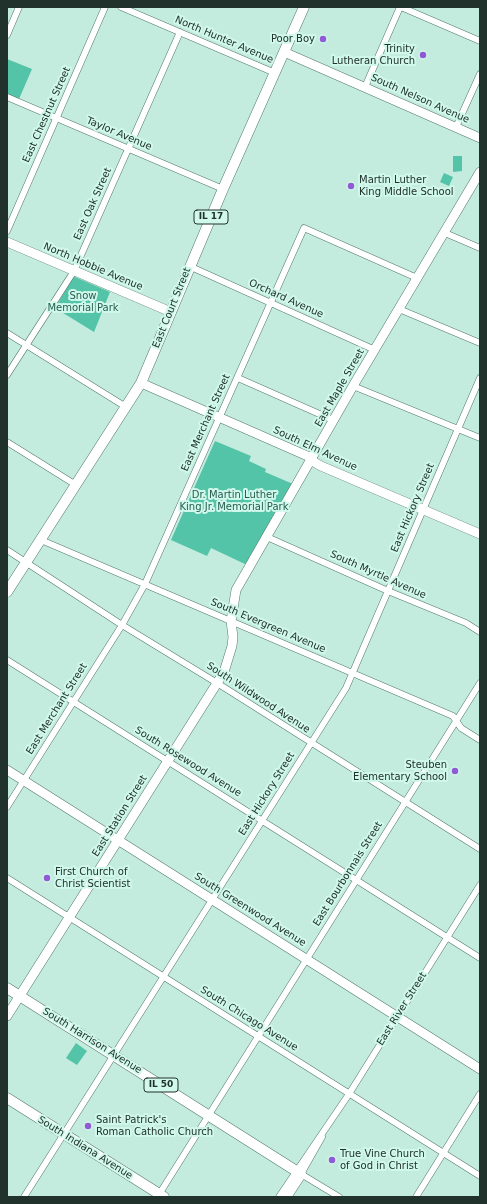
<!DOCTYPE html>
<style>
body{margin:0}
#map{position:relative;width:487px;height:1204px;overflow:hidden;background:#c3ebde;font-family:"DejaVu Sans",sans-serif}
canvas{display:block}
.frame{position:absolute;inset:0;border:8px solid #21312c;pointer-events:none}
</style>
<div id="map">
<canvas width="487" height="1204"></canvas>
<div class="frame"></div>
</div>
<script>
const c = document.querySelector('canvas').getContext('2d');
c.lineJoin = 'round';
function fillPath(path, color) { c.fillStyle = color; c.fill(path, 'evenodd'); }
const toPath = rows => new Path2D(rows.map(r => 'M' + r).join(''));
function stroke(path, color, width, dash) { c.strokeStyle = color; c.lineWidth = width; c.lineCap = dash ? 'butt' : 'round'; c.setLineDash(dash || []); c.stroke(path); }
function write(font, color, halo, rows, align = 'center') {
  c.font = font + ' "DejaVu Sans",sans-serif'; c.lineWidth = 4; c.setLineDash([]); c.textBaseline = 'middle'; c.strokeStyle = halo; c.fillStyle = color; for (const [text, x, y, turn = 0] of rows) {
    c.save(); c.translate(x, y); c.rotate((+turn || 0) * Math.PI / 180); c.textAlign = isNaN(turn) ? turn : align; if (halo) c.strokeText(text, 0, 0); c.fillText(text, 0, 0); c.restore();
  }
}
fillPath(toPath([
 [7,59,32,69,19,99,7,94],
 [453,156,462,156,462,171,453,172],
 [444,173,453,177,449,186,440,182],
 [75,277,110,292,94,332,55,308,73,278],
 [215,441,251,456,249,461,266,469,265,472,293,484,247,565,211,548,207,556,171,540],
 [76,1043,87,1051,77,1065,66,1058]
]), '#53c4a7');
const street = toPath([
 [121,7,275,73],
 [401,7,480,41],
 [7,35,19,7],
 [365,87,400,7],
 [7,97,223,189],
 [456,127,480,74],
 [7,231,105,7],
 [445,233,480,248],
 [189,266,375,350],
 [399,309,480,343],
 [7,333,126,407],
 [7,375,74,271,180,32],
 [238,378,333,420],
 [353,386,480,438],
 [7,442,76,485],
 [267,537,388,591,466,623,480,632],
 [41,540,453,716,461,728,480,740],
 [7,550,122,625,217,683,480,849],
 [7,660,480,958],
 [7,807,122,625,145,584,304,228,417,278],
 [7,878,480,1176],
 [322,1137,301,1174,339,1197],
 [158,1196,480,683],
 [24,1197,346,688,480,378],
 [279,1197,349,1094,480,885],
 [416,1197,480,1094]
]);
const secondary = toPath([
 [284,52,480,138],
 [7,242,171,312],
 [141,383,312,458,314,462,321,466,480,534],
 [7,770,480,1069],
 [7,1016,224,672,232,646,233,637,231,621,236,590,353,386,480,172]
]);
const primary = toPath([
 [7,592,141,383,223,189,304,7],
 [7,988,301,1174,286,1197],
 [7,1098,164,1197]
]);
stroke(street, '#54796d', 7);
stroke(secondary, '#54796d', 10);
stroke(primary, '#54796d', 11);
stroke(street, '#fff', 6);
stroke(secondary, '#fff', 9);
stroke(primary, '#fff', 10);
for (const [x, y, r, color] of [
 [323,39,4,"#8f5ad3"],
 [423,55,4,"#8f5ad3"],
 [351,186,4,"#8f5ad3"],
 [455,771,4,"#8f5ad3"],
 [47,878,4,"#8f5ad3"],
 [88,1126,4,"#8f5ad3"],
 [332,1160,4,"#8f5ad3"]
]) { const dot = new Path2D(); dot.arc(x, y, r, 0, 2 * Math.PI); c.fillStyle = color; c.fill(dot); stroke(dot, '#d0f8eb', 1.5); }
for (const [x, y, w] of [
 [211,217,34],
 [161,1085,34]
]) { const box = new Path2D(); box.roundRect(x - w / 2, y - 7, w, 14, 3); c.fillStyle = '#d0f8eb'; c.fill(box); stroke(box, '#21312c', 1); }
write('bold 9px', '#21312c', null, [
 ["IL 17",211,217],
 ["IL 50",161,1085]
]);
write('10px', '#21312c', '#d0f8eb', [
 ["Poor Boy",315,39,"right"],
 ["Trinity",415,49,"right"],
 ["Lutheran Church",415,61,"right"],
 ["Martin Luther",359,180],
 ["King Middle School",359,192],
 ["Steuben",447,765,"right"],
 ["Elementary School",447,777,"right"],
 ["First Church of",55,872],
 ["Christ Scientist",55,884],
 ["Saint Patrick's",96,1120],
 ["Roman Catholic Church",96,1132],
 ["True Vine Church",340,1154],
 ["of God in Christ",340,1166]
], 'left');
write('10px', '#21312c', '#d0f8eb', [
 ["North Hunter Avenue",224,40,23],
 ["South Nelson Avenue",420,99,24],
 ["East Chestnut Street",47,115,-66],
 ["Taylor Avenue",119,134,23],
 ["East Oak Street",93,204,-66],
 ["North Hobbie Avenue",93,267,23],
 ["Orchard Avenue",286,299,24],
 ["East Court Street",172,308,-68],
 ["East Maple Street",340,388,-60],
 ["East Merchant Street",206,423,-66],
 ["South Elm Avenue",315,449,25],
 ["East Hickory Street",413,508,-67],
 ["South Myrtle Avenue",378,575,24],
 ["South Evergreen Avenue",268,626,23],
 ["South Wildwood Avenue",258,698,33],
 ["East Merchant Street",57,709,-58],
 ["South Rosewood Avenue",188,762,32],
 ["East Hickory Street",267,794,-58],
 ["East Station Street",120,816,-58],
 ["East Bourbonnais Street",348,874,-58],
 ["South Greenwood Avenue",250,910,32],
 ["East River Street",402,1009,-58],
 ["South Chicago Avenue",249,1019,32],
 ["South Harrison Avenue",92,1041,32],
 ["South Indiana Avenue",85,1148,32]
]);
write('10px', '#265d4f', '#d0f8eb', [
 ["Snow",83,296],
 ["Memorial Park",83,308],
 ["Dr. Martin Luther",234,495],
 ["King Jr. Memorial Park",234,507]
]);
</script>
